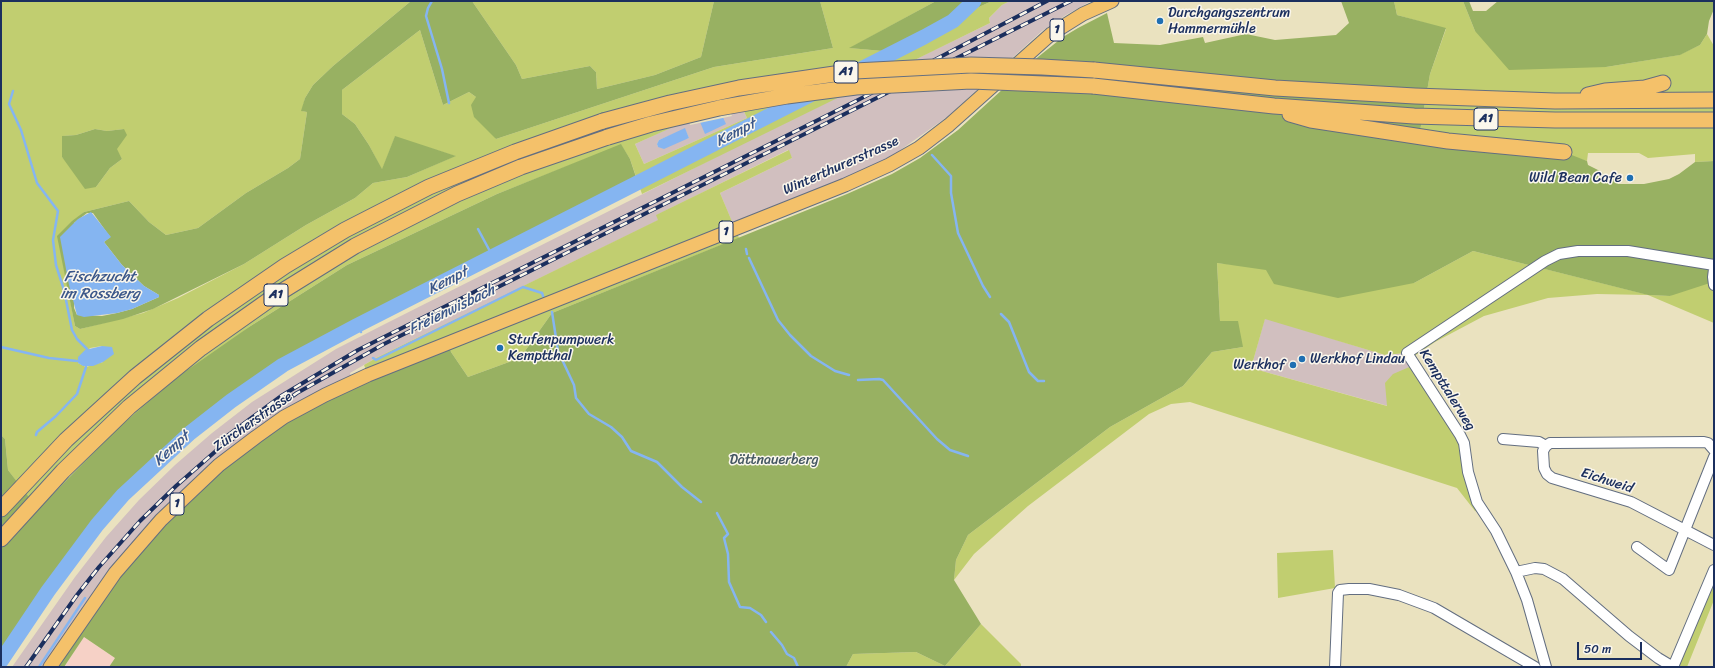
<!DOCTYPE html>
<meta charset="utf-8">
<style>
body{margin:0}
#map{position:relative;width:1715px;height:668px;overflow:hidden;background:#eae2bf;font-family:Sriracha,sans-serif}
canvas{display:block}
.frame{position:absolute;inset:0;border:2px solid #1b2f5e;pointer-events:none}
.scale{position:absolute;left:1577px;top:642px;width:65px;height:18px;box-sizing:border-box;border:2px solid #1b2f5e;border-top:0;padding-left:5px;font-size:12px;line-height:14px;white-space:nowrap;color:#1b2f5e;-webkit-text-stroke:3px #fbf7ec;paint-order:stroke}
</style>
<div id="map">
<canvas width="1715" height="668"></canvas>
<div class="frame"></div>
<div class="scale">50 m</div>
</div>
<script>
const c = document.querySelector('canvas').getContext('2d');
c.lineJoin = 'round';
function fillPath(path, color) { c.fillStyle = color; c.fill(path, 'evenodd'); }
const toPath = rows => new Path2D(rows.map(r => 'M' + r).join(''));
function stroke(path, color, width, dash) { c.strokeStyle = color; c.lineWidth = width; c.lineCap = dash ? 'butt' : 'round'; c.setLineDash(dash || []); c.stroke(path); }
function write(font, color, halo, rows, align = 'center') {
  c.font = font + ' Sriracha,sans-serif'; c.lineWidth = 3; c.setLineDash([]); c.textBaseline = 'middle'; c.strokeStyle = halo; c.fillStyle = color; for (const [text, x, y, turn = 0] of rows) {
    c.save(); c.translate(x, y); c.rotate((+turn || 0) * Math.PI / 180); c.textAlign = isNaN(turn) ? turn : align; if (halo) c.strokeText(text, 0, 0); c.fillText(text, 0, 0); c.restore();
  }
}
fillPath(toPath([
 [84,637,115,658,109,667,64,667]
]), '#f6d1c6');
fillPath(toPath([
 [1010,1,1091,1,1066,15,1042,31,947,117,899,151,902,158,735,229,720,193,792,158,788,150,657,215,659,220,376,358,350,373,351,376,294,404,243,438,220,457,155,517,115,563,43,667,12,667,75,577,106,537,139,500,175,465,212,433,252,402,336,349,383,325,742,144,990,23,989,18,1002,5],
 [738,97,747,118,644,164,635,144],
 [685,129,689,138,658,147,657,144,659,140],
 [1265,318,1385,355,1407,353,1414,365,1388,406,1251,368]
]), '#d1bfbf');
fillPath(toPath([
 [1,1,411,1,333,66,313,85,305,98,302,111,307,112,300,159,288,168,246,193,198,228,166,235,149,222,129,201,84,212,58,236,75,326,80,329,143,313,178,298,244,264,306,225,355,198,373,183,407,177,455,156,395,137,382,170,369,145,355,124,342,114,342,90,420,30,443,105,469,92,476,97,496,139,714,67,833,48,820,1,936,1,850,48,883,51,992,1,1010,1,1002,5,989,18,990,23,642,194,630,159,621,145,497,194,347,265,249,327,116,430,37,509,8,470,5,439,1,435],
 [738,98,747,118,644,164,635,144],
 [95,129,107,131,124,129,116,149,122,159,110,168,96,187,62,157,63,136,76,135],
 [102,346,103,362,86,367,78,363,90,348],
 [472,1,714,1,701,57,655,75,597,89,596,72,590,66,522,79,516,65],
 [1394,1,1463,1,1475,31,1606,67,1679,55,1700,45,1707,34,1714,46,1714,161,1695,162,1695,154,1648,158,1639,153,1588,153,1587,161,1577,158,1419,137,1430,74,1446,29,1397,15],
 [789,150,792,158,720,193,739,238,552,313,520,358,468,377,451,352,448,344,368,375,364,365,376,358,658,220,656,215],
 [1473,251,1649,295,1670,296,1714,269,1714,323,1648,295,1597,294,1548,298,1484,316,1435,342,1410,359,1406,353,1385,355,1265,319,1251,368,1387,406,1385,383,1393,374,1414,365,1460,435,1483,513,1475,511,1457,488,1190,402,1171,404,1149,414,1028,506,974,554,954,580,956,560,968,535,1110,427,1183,386,1212,352,1243,347,1220,321,1217,263,1414,283],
 [1333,550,1335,588,1278,598,1277,553],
 [1714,569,1714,600,1687,667,1673,667],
 [981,624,1021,664,1021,667,846,667,853,654,916,652,945,666]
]), '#c1ce70');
fillPath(toPath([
 [411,1,472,1,516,65,522,79,590,66,596,72,597,89,655,75,701,57,714,1,820,1,833,48,714,67,496,139,474,117,471,105,476,97,469,92,443,105,420,30,342,90,342,114,355,124,369,145,382,169,395,136,456,156,407,177,373,183,355,198,306,225,244,264,153,309,123,319,80,329,75,326,57,236,72,221,84,212,129,201,149,222,166,235,198,228,246,193,288,168,300,159,307,112,301,111,305,98,313,85,333,66],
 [87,213,93,213,110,237,104,242,122,265,144,286,159,295,159,297,132,309,117,313,102,316,77,315,74,308,74,223],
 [936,1,992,1,883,51,849,48],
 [1341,1,1394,1,1397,15,1446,28,1430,74,1419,137,1564,152,1587,161,1588,165,1602,172,1605,177,1615,177,1618,184,1644,184,1669,179,1679,174,1695,162,1714,161,1713,282,1670,296,1648,295,1473,251,1414,283,1338,298,1274,284,1266,270,1217,263,1220,321,1238,321,1243,347,1212,352,1183,386,1110,427,968,535,956,560,954,580,981,624,945,666,916,652,853,654,846,667,109,667,115,658,84,637,64,667,50,667,122,564,265,430,448,343,451,352,468,377,520,358,552,313,847,194,892,174,920,158,958,130,1038,57,1063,37,1078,28,1107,13,1114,43,1160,45,1203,37,1205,43,1246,34,1275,40,1336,35,1349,23],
 [1463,1,1469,1,1473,11,1486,11,1498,1,1714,1,1714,9,1709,21,1707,34,1700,45,1680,55,1606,67,1509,70,1475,31],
 [95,129,107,131,124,129,127,135,117,149,122,159,110,168,96,187,85,189,62,157,62,136,76,135],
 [621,144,630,159,636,177,497,258,289,368,226,410,162,467,125,487,94,522,50,579,1,656,1,435,5,439,8,470,38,509,116,430,176,378,249,327,347,265,497,194]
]), '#98b162');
fillPath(toPath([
 [721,113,726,124,705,134,700,122],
 [685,128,689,138,664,149,658,147,657,144,659,140],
 [91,212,111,237,104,242,122,265,144,286,159,295,159,297,132,309,117,313,84,317,77,315,69,285,60,237,78,219],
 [102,346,112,347,114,354,103,362,93,366,83,366,78,363,78,357,85,350]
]), '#85b5f1');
fillPath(toPath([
 [729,109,732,116,690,125,689,122]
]), '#eae2bf');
stroke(toPath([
 [432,1,428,8,426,16,442,69,449,103],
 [13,91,9,104,21,130,37,183,58,211,53,240,56,265,64,290,72,330,77,339,87,349],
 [932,155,951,176,951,193,958,233,983,286,990,297],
 [478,229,493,257],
 [746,249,747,254],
 [749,258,778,320,790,335,811,356,835,371,849,375],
 [552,312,558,351,574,385,576,398,589,414,611,427,622,437,631,451,657,462,682,487,701,502],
 [1001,314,1009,322,1029,372,1038,381,1044,381],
 [356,326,361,332],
 [1,347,49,358,77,361],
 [373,358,376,360,523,287,542,293,543,296],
 [858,380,879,379,883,380,937,439,950,450,968,456],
 [36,435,37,432,56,416,77,394,86,367],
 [717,513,728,534,724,538,728,554,729,582,740,607,750,608,761,615,766,622],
 [771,632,782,645,787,654,794,658,798,667],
 [39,667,85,598]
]), '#85b5f1', 2.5);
stroke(toPath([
 [1,661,48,591,97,525,123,495,190,433,231,401,283,365,356,326,924,37,953,21,974,1]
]), '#85b5f1', 15);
const minor = toPath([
 [1714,269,1713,277,1714,285],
 [1503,439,1539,442,1546,446,1550,443,1556,443,1704,442,1708,443,1714,450],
 [1546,446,1543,451,1544,468,1547,474,1552,478,1631,502,1714,545],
 [1637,547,1669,570,1714,457],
 [1516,572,1535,568,1544,569,1563,579,1629,636,1658,658,1673,667],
 [1335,667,1338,593,1340,590,1349,589,1369,589,1399,595,1434,608,1535,667],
 [1546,667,1527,600,1516,572,1496,531,1477,502,1468,472,1464,443,1460,435,1407,353,1545,261,1559,254,1578,251,1628,251,1714,265],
 [1673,667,1714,570]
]);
const major = toPath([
 [50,667,115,573,161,520,219,465,256,437,284,417,325,395,368,375,845,185,889,165,919,148,949,125,1051,34,1083,14,1112,1]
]);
const highway = toPath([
 [1094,70,1275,88,1415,96,1555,101,1714,100],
 [1093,86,1274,106,1414,116,1555,120,1714,120],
 [1588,95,1605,91,1645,88,1663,83],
 [1290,114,1311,120,1448,141,1564,152],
 [1,509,66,440,135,377,208,319,285,266,345,230,429,187,515,152,603,121],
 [1,539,63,471,129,407,201,348,276,295,355,246,457,194,521,167,608,137]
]);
stroke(minor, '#636e80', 12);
stroke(major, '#636e80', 15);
stroke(highway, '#636e80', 17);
stroke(minor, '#fff', 10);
stroke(major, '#f4c16a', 13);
stroke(highway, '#f4c16a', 15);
const rail = toPath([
 [216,444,281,396,358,350,860,99,1047,1],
 [26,667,77,595,99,567,140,521,176,486,217,450,297,393,384,344,1071,1]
]);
stroke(rail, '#1b2f5e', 4);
stroke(rail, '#fbf7ec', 2.5, [8]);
const highwayBridge = toPath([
 [603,121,670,103,739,88,855,71,971,65,1042,67,1094,70],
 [608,137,651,124,719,108,787,96,856,87,971,81,1093,86]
]);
stroke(highwayBridge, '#636e80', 17, []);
stroke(highwayBridge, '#f4c16a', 15);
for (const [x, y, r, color] of [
 [1160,21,4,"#1f6fb2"],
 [1630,178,4,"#1f6fb2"],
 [500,348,4,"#1f6fb2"],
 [1302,359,4,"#1f6fb2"],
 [1293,365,4,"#1f6fb2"]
]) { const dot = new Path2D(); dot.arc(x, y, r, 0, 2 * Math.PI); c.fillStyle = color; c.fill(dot); stroke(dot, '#fbf7ec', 1.5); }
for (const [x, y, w] of [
 [1057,30,14],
 [846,72,24],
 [1486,119,24],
 [726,232,14],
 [276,295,24],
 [177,504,14]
]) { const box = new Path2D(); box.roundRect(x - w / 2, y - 11, w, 22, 3); c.fillStyle = '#fbf7ec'; c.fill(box); stroke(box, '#1b2f5e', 1); }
write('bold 13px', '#1b2f5e', null, [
 ["1",1057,30],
 ["A1",846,72],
 ["A1",1486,119],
 ["1",726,232],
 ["A1",276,295],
 ["1",177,504]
]);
write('14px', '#1b2f5e', '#fbf7ec', [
 ["Durchgangszentrum",1168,13],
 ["Hammermühle",1168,29],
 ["Wild Bean Cafe",1622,178,"right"],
 ["Stufenpumpwerk",508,340],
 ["Kemptthal",508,356],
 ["Werkhof Lindau",1310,359],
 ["Werkhof",1285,365,"right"]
], 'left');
write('14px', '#1b2f5e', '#fbf7ec', [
 ["Winterthurerstrasse",841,166,-24],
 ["Kempttalerweg",1447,390,58],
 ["Zürcherstrasse",253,422,-35],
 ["Eichweid",1607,481,18]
]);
write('14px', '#445762', '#fbf7ec', [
 ["Dättnauerberg",774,460]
]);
write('italic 15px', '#3b578a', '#fbf7ec', [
 ["Kempt",736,133,-27],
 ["Fischzucht",100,277],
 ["im Rossberg",100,294],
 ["Kempt",448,281,-27],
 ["Freienwisbach",452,310,-26],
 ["Kempt",172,449,-42]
]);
</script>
